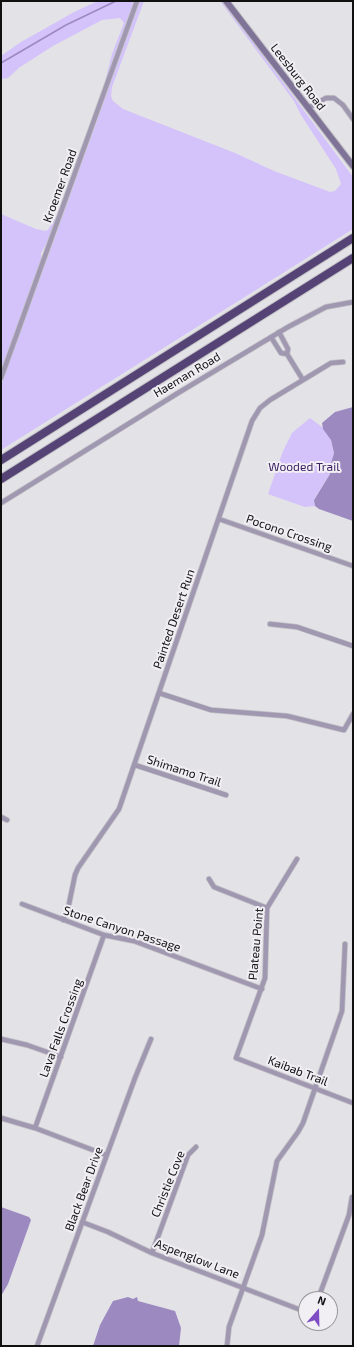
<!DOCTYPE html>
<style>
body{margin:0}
#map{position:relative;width:354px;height:1347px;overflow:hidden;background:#e3e2e7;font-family:"Exo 2",sans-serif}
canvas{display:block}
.frame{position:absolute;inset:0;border:2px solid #101011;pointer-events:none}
.north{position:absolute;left:298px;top:1291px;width:40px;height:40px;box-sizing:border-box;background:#f1eff4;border:1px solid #979699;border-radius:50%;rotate:20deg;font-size:11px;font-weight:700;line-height:16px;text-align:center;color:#101011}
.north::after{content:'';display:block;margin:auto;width:14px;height:18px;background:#7d4cc4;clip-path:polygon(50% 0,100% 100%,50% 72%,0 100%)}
</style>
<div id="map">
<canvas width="354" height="1347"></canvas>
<div class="frame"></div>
<div class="north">N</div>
</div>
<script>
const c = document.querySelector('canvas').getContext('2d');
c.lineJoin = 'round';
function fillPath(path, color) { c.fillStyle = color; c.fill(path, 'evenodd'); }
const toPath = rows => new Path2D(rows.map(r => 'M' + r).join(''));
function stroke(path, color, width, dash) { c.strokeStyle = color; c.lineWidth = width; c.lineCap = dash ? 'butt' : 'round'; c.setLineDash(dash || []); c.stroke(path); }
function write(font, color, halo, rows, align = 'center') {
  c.font = font + ' "Exo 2",sans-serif'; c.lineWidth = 4; c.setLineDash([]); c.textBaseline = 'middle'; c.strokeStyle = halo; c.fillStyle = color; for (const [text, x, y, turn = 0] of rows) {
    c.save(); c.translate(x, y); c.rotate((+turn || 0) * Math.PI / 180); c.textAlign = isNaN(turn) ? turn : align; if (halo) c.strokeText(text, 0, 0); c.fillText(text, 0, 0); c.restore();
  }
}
fillPath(toPath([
 [98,1,134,1,104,85,112,54,124,23,120,18,102,20,53,46,20,67,8,78,1,79,1,56,21,42,76,11],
 [140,1,144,1,112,87,111,96,113,101,123,109,235,153,274,171,330,192,335,191,341,184,336,169,301,115,294,101,220,1,223,1,353,177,353,229,1,450,1,385,7,369,1,371,1,214,36,229,45,231,48,230,56,217,67,190,47,243,41,253,41,262,31,286,34,295],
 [310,418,322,427,330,437,334,453,329,470,330,474,314,499,315,506,305,507,268,494,283,451,292,433]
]), '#d4c2fb');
fillPath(toPath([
 [353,407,353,521,319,509,315,506,314,500,330,474,329,470,334,453,331,440,323,429,322,423,335,412],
 [1,1207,29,1217,31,1220,8,1284,1,1296],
 [128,1297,133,1299,137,1297,138,1301,175,1311,181,1328,179,1346,93,1346,100,1325,113,1301]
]), '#9b89c0');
stroke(toPath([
 [1,63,66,25,116,1]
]), '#9b89c0', 1.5);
const street = toPath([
 [308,108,326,98,334,98,343,105,353,119],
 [279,332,288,349,287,354,303,380],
 [271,337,281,353,287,354],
 [1,378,137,1],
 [1,503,178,393,288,327,326,307,353,302],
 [219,519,353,566],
 [270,624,297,627,353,646],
 [159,693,211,710,287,716,344,730,353,714],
 [135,765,226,795],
 [1,817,7,820],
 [297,859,267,908,265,978,236,1058,353,1103],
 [209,879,214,887,267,908],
 [22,904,104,935,134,941,262,989],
 [63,920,69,904,75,875,78,868,119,809,252,421,260,408,270,400,331,363,343,362],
 [1,1039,27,1045,61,1057],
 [1,1118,35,1128,106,1155],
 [35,1128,104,935],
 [82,1222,108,1232,152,1253,306,1312],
 [152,1253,188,1155,196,1147],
 [318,1299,349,1215,352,1197],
 [37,1346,135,1078,151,1039],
 [227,1346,229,1327,262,1235,277,1161,298,1132,303,1123,342,1011,345,944]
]);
const secondary = toPath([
 [226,1,353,166]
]);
const highway = toPath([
 [1,460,353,238],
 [1,479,353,258]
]);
stroke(street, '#c1c0c5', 6);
stroke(secondary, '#c1c0c5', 8);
stroke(highway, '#c1c0c5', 10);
stroke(street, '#a098b1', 4.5);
stroke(secondary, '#7f7498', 6);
stroke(highway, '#554375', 8);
write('12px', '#101011', '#f1eff4', [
 ["Leesburg Road",298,77,52],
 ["Kroemer Road",60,186,-70],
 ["Haeman Road",187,375,-31],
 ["Pocono Crossing",289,533,19],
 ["Painted Desert Run",174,619,-71],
 ["Shimamo Trail",184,771,18],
 ["Stone Canyon Passage",122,929,18],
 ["Plateau Point",256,944,-85],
 ["Lava Falls Crossing",61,1028,-70],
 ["Kaibab Trail",298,1071,21],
 ["Christie Cove",168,1184,-68],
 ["Black Bear Drive",84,1189,-70],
 ["Aspenglow Lane",197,1259,21]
]);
write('12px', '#3f2366', '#f1eff4', [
 ["Wooded Trail",304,467]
]);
</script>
